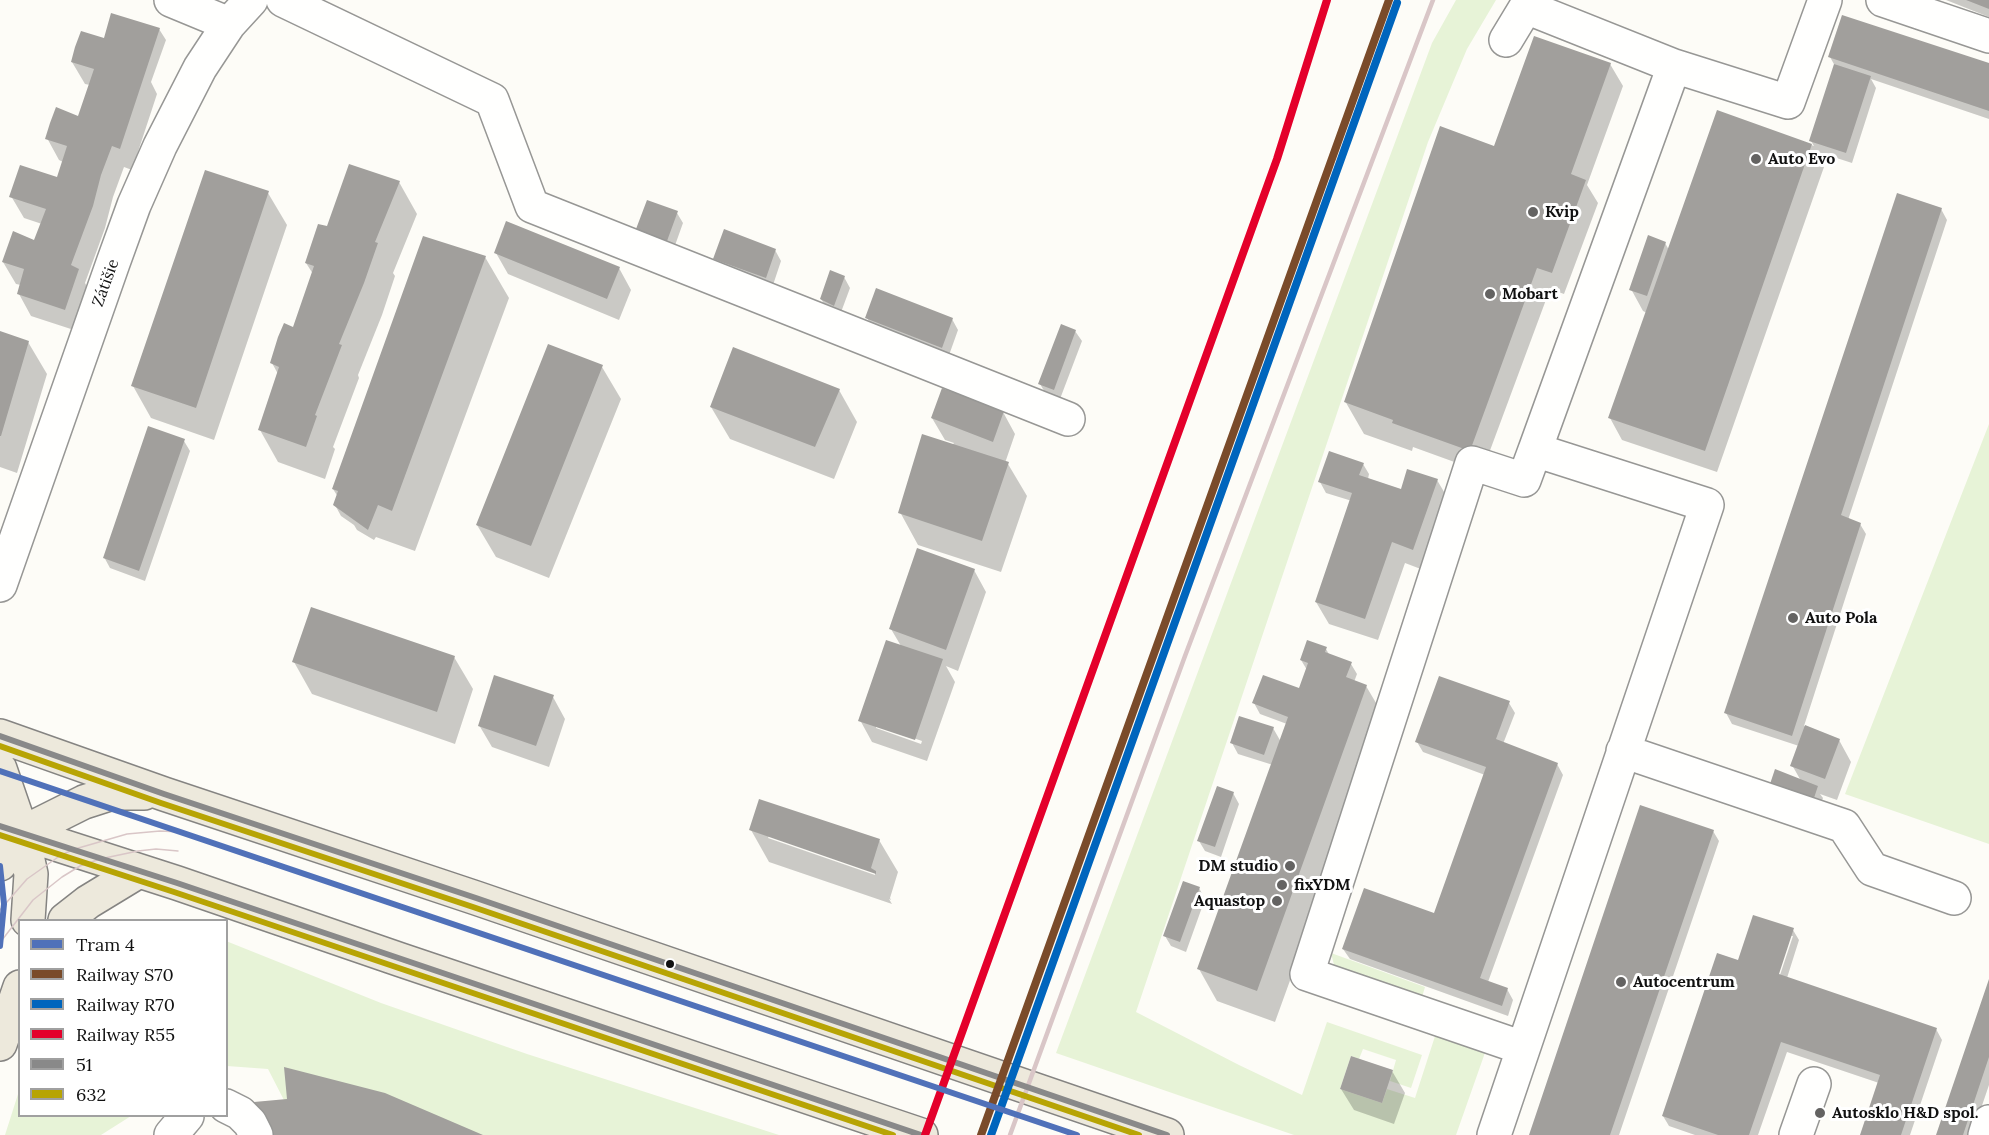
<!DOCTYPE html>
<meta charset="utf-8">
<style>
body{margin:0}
#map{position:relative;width:1989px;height:1135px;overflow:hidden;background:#fdfcf7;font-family:Lora,serif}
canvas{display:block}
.legend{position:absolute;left:18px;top:919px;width:210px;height:198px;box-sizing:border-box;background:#fff;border:2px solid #a0a0a0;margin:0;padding:8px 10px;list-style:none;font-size:18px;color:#111}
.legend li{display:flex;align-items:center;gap:12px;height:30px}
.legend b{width:30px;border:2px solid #a0a0a0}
</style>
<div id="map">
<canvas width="1989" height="1135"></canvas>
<ul class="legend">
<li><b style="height:8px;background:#5071b9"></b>Tram 4</li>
<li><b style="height:8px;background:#7a4b2a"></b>Railway S70</li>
<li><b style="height:8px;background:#0065bd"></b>Railway R70</li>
<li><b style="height:8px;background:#e4002b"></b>Railway R55</li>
<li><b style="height:8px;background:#898989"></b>51</li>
<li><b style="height:8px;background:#b7a404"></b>632</li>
</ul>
</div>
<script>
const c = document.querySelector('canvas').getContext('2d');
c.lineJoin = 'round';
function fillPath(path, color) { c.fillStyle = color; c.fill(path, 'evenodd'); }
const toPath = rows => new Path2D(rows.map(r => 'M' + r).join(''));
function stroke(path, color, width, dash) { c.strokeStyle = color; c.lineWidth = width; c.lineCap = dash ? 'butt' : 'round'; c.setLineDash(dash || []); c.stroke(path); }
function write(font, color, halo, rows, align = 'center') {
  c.font = font + ' Lora,serif'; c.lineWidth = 6; c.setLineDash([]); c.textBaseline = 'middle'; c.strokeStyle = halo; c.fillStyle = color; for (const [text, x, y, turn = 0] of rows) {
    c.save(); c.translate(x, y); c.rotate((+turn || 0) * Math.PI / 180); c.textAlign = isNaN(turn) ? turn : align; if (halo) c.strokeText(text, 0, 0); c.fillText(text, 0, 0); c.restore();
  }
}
fillPath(toPath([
 [1456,0,1496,0,1467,49,1428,142,1136,1012,1239,1065,1302,1095,1327,1022,1422,1055,1411,1088,1390,1081,1396,1060,1363,1049,1359,1059,1351,1056,1340,1089,1382,1103,1387,1089,1415,1098,1437,1030,1487,1047,1456,1135,1294,1135,1056,1053,1432,43],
 [1989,424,1989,844,1845,794],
 [226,941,381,1003,527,1054,779,1135,290,1135,287,1106,268,1069,227,1066],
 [1331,953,1425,987,1420,1004,1335,969],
 [19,1091,20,1116,131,1116,101,1135,5,1135]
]), '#e7f3d7');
fillPath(toPath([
 [1946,0,1989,0,1989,17],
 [159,29,166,40,151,82,157,94,132,170,124,167,113,197,105,228,85,283,90,292,77,331,31,316,19,294,21,285,16,284,3,262,35,242,42,224,24,218,11,196,58,178,63,162,59,160,47,138,79,118,90,85,85,84,72,62,105,40],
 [1830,57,1989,65,1989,119,1871,79,1876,88,1852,163,1815,151,1824,167,1717,472,1622,440,1610,418,1647,313,1643,311,1631,289,1665,243,1669,250,1718,112,1814,146,1811,141,1835,66],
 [1610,64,1623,86,1587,185,1598,203,1564,294,1550,289,1482,472,1413,447,1412,451,1364,434,1345,401,1495,148],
 [399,182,417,214,393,273,395,276,382,315,358,375,359,378,333,447,335,449,325,479,278,462,260,430,278,374,272,363,294,329,313,274,306,263,328,228],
 [268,193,287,225,214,440,151,418,133,386],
 [1941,209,1947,220,1848,520,1860,524,1866,534,1804,726,1839,740,1851,762,1837,800,1820,794,1823,798,1818,811,1792,765,1799,746,1732,724,1726,713],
 [677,213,683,223,673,251,644,240,637,229],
 [775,250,781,261,772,288,721,270,715,259],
 [496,253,619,268,631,290,619,320,508,274],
 [485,257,509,298,415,551,376,537,374,540,357,530,354,525,341,516,335,505,338,497,333,489],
 [844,277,850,288,840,315,828,310,821,299],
 [867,318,952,319,958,330,948,358,873,328],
 [1075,331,1082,341,1060,399,1046,394,1040,384],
 [0,332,28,342,47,374,17,473,0,467],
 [602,367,621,399,549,578,496,557,477,525],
 [839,390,857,422,834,479,730,439,711,407],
 [1003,412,1015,434,1005,463,1008,464,1027,496,1001,572,918,545,900,512,954,443,945,440,932,418],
 [184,441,190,451,145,581,110,568,104,557],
 [1363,464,1369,474,1368,479,1402,491,1437,480,1450,502,1426,571,1405,563,1378,640,1329,624,1316,602,1352,501,1326,493,1320,482],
 [974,570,986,592,958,671,946,666,955,682,927,761,872,742,860,720,901,646,891,629],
 [876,725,922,741,921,744,876,728],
 [1326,649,1330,656,1351,664,1357,674,1354,682,1366,686,1385,718,1275,1022,1217,1001,1199,969,1273,765,1238,754,1232,743,1273,728,1281,742,1287,724,1260,714,1254,703,1300,690,1307,670,1301,660],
 [454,657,473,689,455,744,312,694,294,662],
 [553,697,565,719,549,767,492,747,479,725],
 [1509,703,1515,713,1503,744,1557,764,1563,775,1488,982,1507,989,1513,1000,1508,1016,1350,959,1343,949,1435,915,1485,775,1423,752,1417,742],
 [1233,793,1239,804,1221,857,1205,851,1199,841],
 [751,830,879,840,898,872,890,898,891,900,889,899,892,904,769,862],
 [769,836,875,872,875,875,768,838],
 [1713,831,1719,841,1619,1135,1530,1135],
 [1199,888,1205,899,1186,952,1171,946,1165,936],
 [1793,930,1799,940,1787,978,1936,1029,1942,1040,1910,1135,1862,1135,1879,1083,1787,1052,1758,1135,1695,1135,1669,1126,1663,1116,1739,962],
 [1790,936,1793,936,1778,981,1776,980],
 [1989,983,1989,1085,1972,1135,1938,1135],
 [1392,1071,1405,1093,1394,1124,1354,1110,1341,1089]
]), '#0003');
fillPath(toPath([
 [1966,0,1989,0,1989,9],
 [111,13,160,28,120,149,112,146,101,175,93,206,71,265,79,269,65,310,17,294,24,269,2,262,13,231,34,240,46,209,9,197,20,165,57,177,67,146,45,139,50,123,56,107,78,116,94,69,71,62,75,47,81,31,104,38],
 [1842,15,1989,63,1989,111,1828,57],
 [1534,36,1611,63,1571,174,1586,180,1552,273,1537,268,1470,451,1392,423,1393,420,1344,402,1440,126,1494,146],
 [1834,64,1871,76,1846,153,1809,141],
 [1717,110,1812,144,1705,451,1608,418],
 [349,164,400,181,375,242,378,243,364,283,339,344,342,345,315,415,317,416,306,447,258,430,279,367,270,363,278,337,284,323,293,327,314,266,305,263,318,224,327,226],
 [205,170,269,191,196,408,131,386],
 [1897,193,1942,208,1841,515,1861,523,1792,736,1724,713],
 [647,200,678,211,667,241,636,229],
 [506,221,620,267,607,299,494,253],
 [724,229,776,249,766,278,713,259],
 [1648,235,1666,242,1647,296,1629,290],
 [423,236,486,256,392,511,378,505,368,530,333,505,338,491,332,489],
 [830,270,845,276,834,306,820,299],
 [876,288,953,318,942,348,865,318],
 [1061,324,1076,330,1054,390,1038,384],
 [0,331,29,341,1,436,0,436],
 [548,344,603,365,531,546,476,525],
 [733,347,840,389,815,447,710,407],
 [942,388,1004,411,993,442,931,418],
 [148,426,185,439,139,571,103,558],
 [922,434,1009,462,982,541,898,513],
 [1329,451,1364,463,1359,475,1401,489,1407,469,1438,479,1413,550,1392,542,1365,619,1315,602,1352,493,1318,482],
 [917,548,975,569,946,650,889,629],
 [311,607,455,656,437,712,292,662],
 [886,640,943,659,915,740,858,721],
 [1307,640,1327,647,1325,652,1352,662,1346,677,1367,685,1257,991,1197,969,1288,717,1252,703,1263,675,1299,688,1308,663,1300,660],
 [494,675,554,695,536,746,478,726],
 [1439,676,1510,701,1496,739,1558,763,1480,978,1508,988,1502,1006,1342,949,1364,888,1434,913,1486,767,1415,742],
 [1239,716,1274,727,1264,755,1230,743],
 [1805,725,1840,739,1825,779,1790,766],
 [1775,769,1818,786,1813,801,1770,784],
 [1217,786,1234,792,1215,847,1197,841],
 [759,799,880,839,871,868,876,871,876,874,749,830],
 [1640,805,1714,830,1610,1135,1529,1135],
 [1183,881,1200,887,1180,942,1163,936],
 [1753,915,1794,928,1779,974,1937,1028,1901,1135,1860,1135,1880,1075,1781,1042,1749,1135,1718,1135,1662,1116,1717,953,1738,960],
 [1989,979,1989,1057,1963,1135,1936,1135],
 [1351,1056,1393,1070,1382,1103,1340,1089],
 [284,1067,385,1093,483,1135,257,1135,254,1102,287,1099]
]), '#a19f9c');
const minor = toPath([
 [171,0,229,24],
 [283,0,492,100,532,206,1068,419],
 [1883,0,1989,36],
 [1506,40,1526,7,1674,66],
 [0,585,113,263,134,205,160,146,200,68,229,24,251,0],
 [1623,751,1844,826,1872,869,1954,898],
 [1523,1048,1307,974,1472,463,1524,480,1535,450],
 [226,1106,240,1113,250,1123,256,1135],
 [171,1135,187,1116],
 [1494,1135,1707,505,1535,450,1674,66,1788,102,1825,0],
 [1796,1135,1814,1084],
 [1985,1135,1989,1122]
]);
const major = toPath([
 [0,736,164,794,476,898,1167,1135],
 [0,769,22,833,31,874,28,920],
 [0,826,177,883,401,960,921,1135],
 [0,864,22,833,84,802,112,793,144,793],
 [65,920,88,902,139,871],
 [0,1044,20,987]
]);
stroke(minor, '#979795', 36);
stroke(major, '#858482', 36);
stroke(minor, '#fffffe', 33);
stroke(major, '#ede9dc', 33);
stroke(toPath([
 [0,910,27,879,61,855,75,849,127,834,160,831,181,832],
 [2,940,33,900,62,877,80,866,100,859,138,851,156,849,178,851]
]), '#d9c6c7', 1.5);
stroke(toPath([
 [1010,1135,1185,656,1433,0]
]), '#d9c6c7', 4.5);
stroke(toPath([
 [0,736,164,794,476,898,1167,1135],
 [0,826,177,883,921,1135]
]), '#898989', 6);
stroke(toPath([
 [0,746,161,803,473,907,1139,1135],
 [0,835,174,892,893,1135]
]), '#b7a404', 6);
stroke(toPath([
 [981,1135,1389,0]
]), '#7a4b2a', 8);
stroke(toPath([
 [991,1135,1397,3]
]), '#0065bd', 8);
stroke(toPath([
 [925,1135,1277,159,1327,0]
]), '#e4002b', 8);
stroke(toPath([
 [0,771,1077,1135],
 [0,866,4,904,0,946]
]), '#5071b9', 6);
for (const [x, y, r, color] of [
 [1756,159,6,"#646362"],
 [1533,212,6,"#646362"],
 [1490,294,6,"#646362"],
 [1793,618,6,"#646362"],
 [1290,866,6,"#646362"],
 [1282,885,6,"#646362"],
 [1277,901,6,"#646362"],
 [670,964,5,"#111"],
 [1621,982,6,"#646362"],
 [1820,1113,6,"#646362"]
]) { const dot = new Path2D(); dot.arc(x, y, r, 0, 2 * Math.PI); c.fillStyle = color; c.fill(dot); stroke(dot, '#fff', 2); }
write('bold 16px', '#111', '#fff', [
 ["Auto Evo",1768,159],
 ["Kvip",1545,212],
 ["Mobart",1502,294],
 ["Auto Pola",1805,618],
 ["DM studio",1278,866,"right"],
 ["fixYDM",1294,885],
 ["Aquastop",1265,901,"right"],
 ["Autocentrum",1633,982],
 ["Autosklo H&D spol.",1832,1113]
], 'left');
write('16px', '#111', '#fff', [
 ["Zátišie",106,283,-70]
]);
</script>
